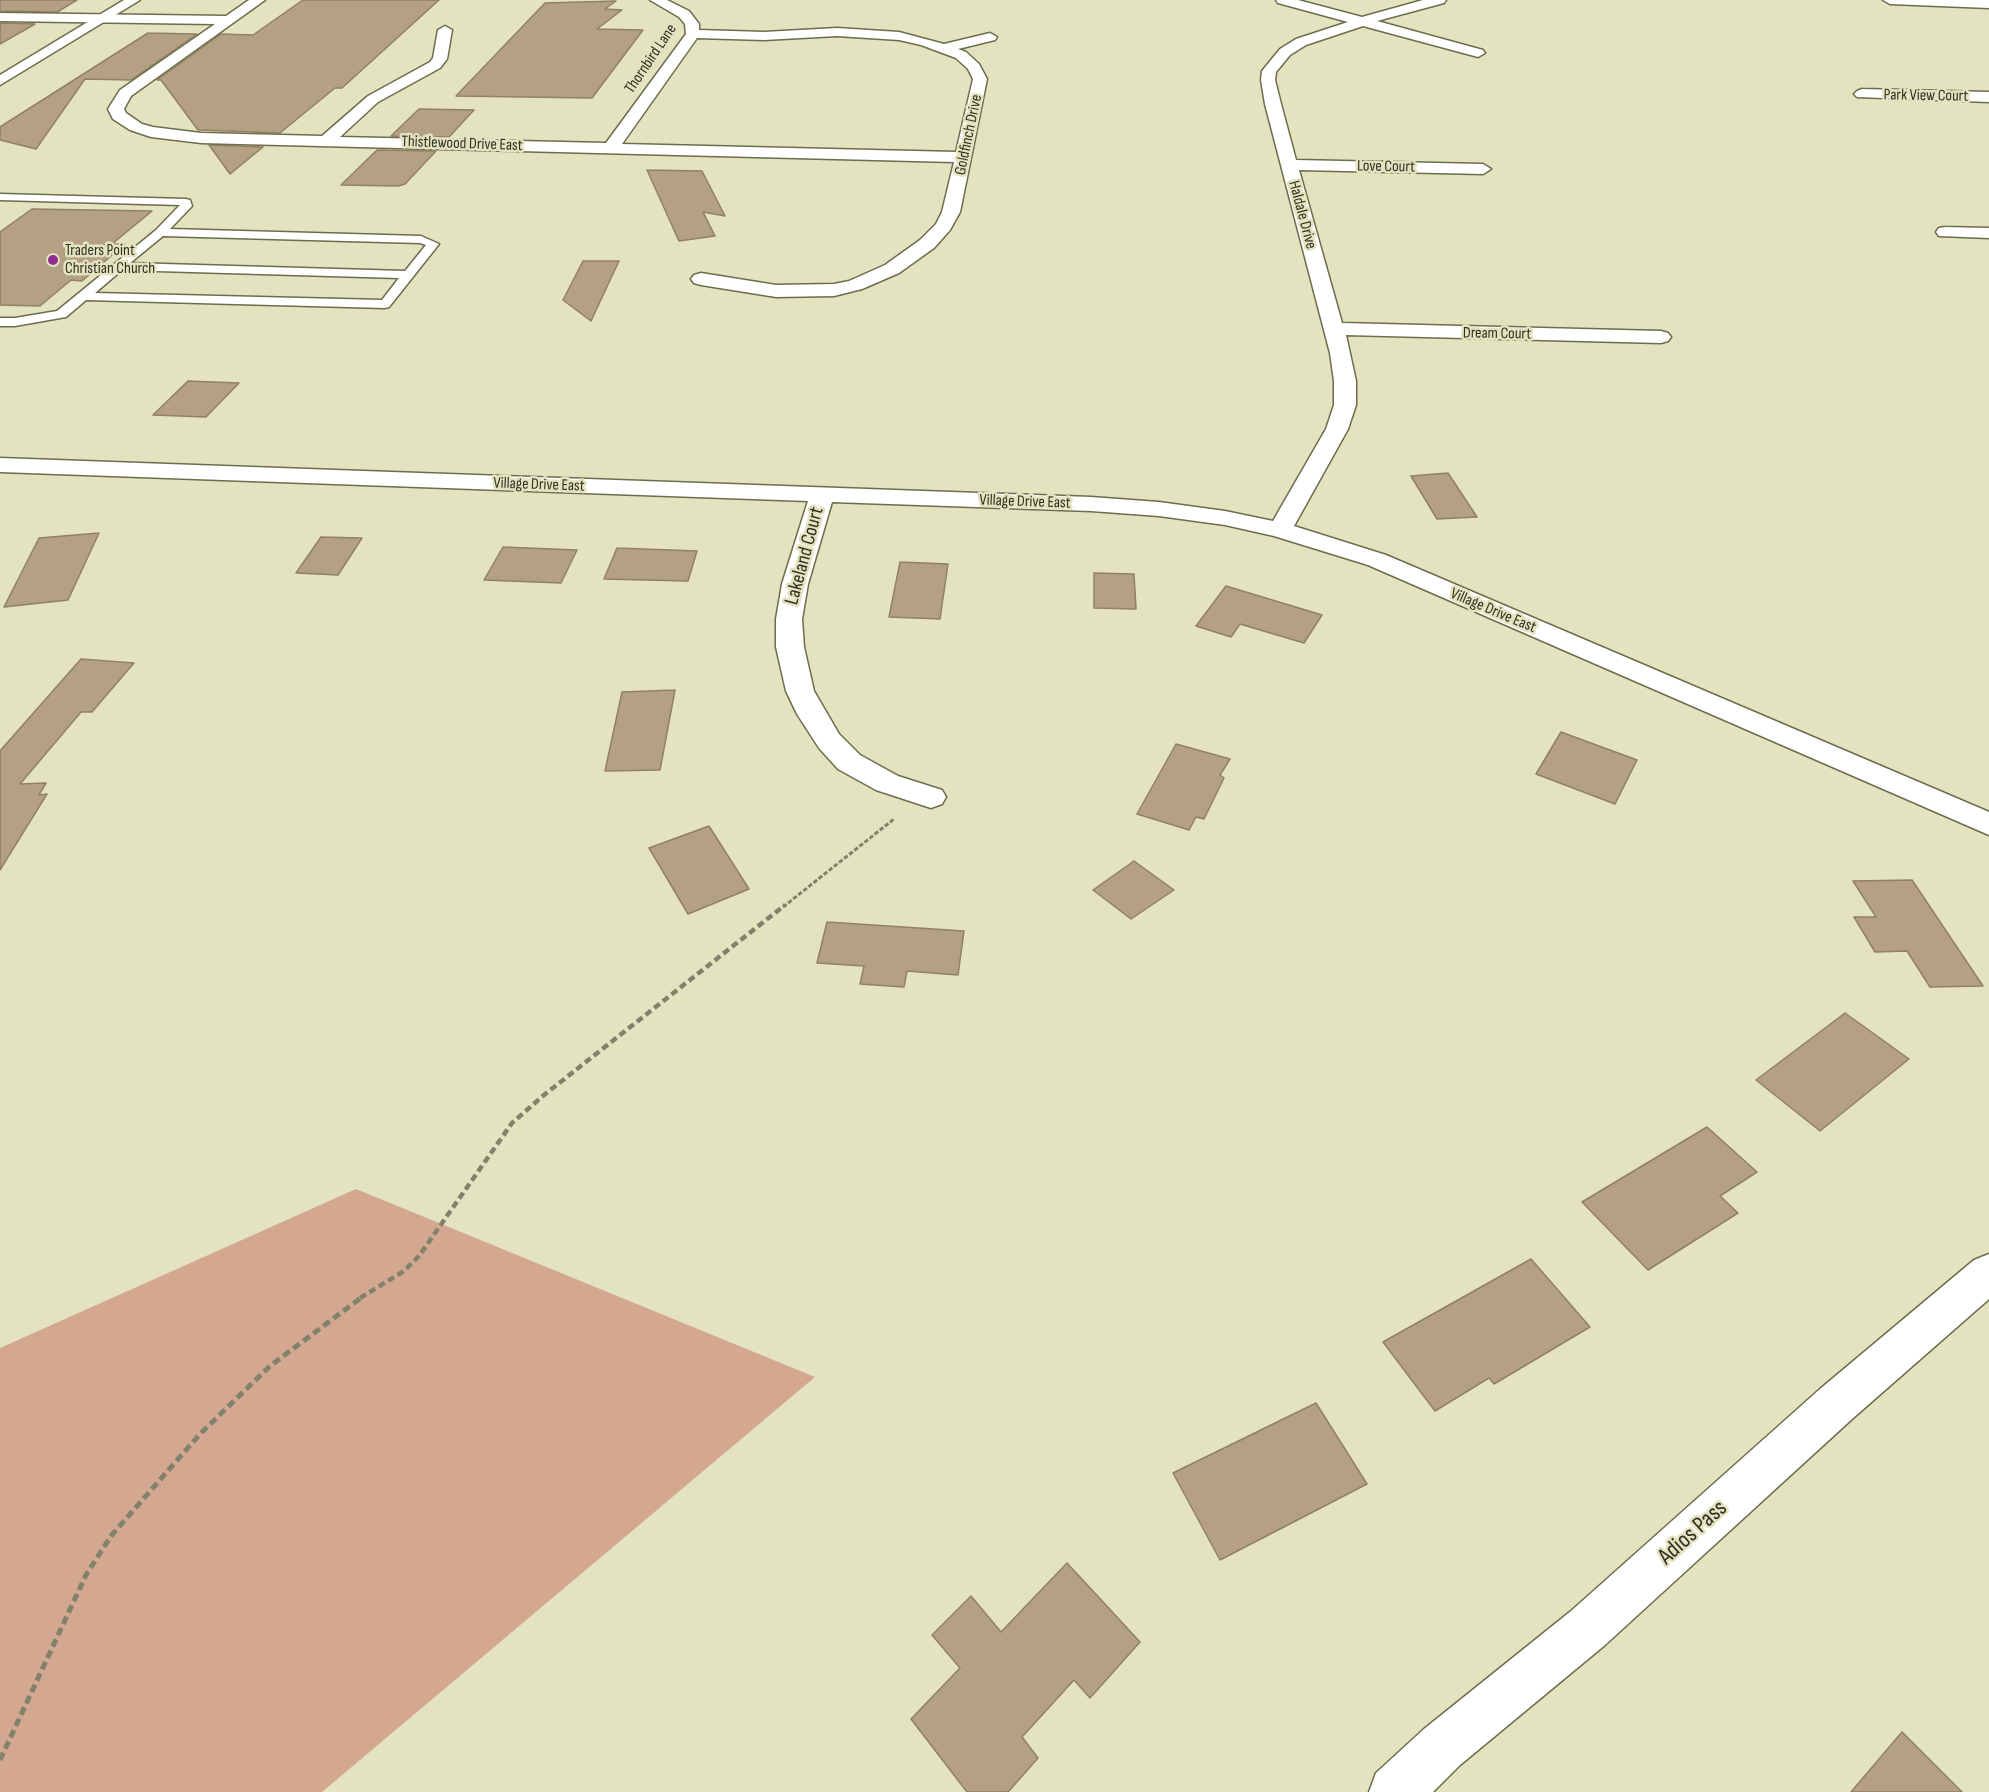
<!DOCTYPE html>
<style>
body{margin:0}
canvas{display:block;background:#e3e3c0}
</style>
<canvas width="1989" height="1792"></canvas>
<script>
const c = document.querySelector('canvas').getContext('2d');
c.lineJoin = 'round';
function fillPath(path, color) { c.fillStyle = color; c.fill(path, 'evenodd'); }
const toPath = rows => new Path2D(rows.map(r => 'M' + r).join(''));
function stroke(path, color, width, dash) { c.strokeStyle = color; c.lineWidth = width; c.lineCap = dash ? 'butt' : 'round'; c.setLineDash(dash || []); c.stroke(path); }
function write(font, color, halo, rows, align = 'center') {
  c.font = font + ' "Sofia Sans Condensed",sans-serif'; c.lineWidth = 5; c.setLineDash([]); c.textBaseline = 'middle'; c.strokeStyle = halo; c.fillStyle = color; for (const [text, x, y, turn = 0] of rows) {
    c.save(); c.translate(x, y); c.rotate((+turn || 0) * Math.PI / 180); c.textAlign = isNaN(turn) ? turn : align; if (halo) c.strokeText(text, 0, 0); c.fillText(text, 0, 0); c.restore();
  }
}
fillPath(toPath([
 [356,1189,815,1377,322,1792,0,1792,0,1348]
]), '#d4a890');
const building = toPath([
 [0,0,77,0,57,12,0,11,0,0],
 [303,0,439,0,342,88,335,88,280,133,198,130,161,80,157,80,221,34,253,35,303,0],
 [616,1,605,9,622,10,597,29,643,30,592,98,456,96,545,3,616,1],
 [0,23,35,24,0,44,0,23],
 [148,33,197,34,131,80,85,79,36,149,0,140,0,127,148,33],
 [419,109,474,110,449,137,391,136,419,109],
 [209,145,263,147,230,174,209,145],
 [377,150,436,151,405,184,398,186,341,185,377,150],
 [647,170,702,171,725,216,703,212,715,236,679,241,647,170],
 [32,209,152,211,112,244,125,244,82,281,71,280,40,306,0,305,0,232,32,209],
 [583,261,619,261,591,321,563,300,583,261],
 [188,381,239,383,206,417,153,415,188,381],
 [1448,473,1477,517,1437,519,1411,476,1448,473],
 [99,533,68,600,4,607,39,538,99,533],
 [321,537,362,538,338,575,296,573,321,537],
 [503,547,577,550,561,583,484,580,503,547],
 [617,548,697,551,688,581,604,579,617,548],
 [900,562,948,564,940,619,889,617,900,562],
 [1094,573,1134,574,1136,609,1094,608,1094,573],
 [1226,586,1322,615,1304,643,1240,624,1231,637,1196,626,1226,586],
 [81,659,134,663,92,712,81,712,20,784,46,783,39,795,47,794,0,870,0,751,81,659],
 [675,690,660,770,605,771,622,692,675,690],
 [1561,732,1637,760,1615,804,1536,774,1561,732],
 [1176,744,1230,759,1220,775,1224,778,1204,819,1196,817,1189,830,1137,814,1176,744],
 [709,826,749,889,688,914,649,848,709,826],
 [1134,861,1174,890,1131,919,1093,890,1134,861],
 [1912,880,1983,986,1930,987,1907,951,1875,952,1854,917,1876,917,1853,881,1912,880],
 [827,922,964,931,958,975,907,971,904,987,860,984,864,966,817,963,827,922],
 [1845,1013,1909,1059,1820,1131,1756,1080,1845,1013],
 [1707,1127,1757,1172,1720,1196,1738,1213,1648,1270,1582,1202,1707,1127],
 [1531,1259,1590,1327,1494,1384,1489,1378,1435,1411,1383,1342,1531,1259],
 [1316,1403,1367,1484,1220,1560,1173,1473,1316,1403],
 [1067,1563,1140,1642,1090,1698,1074,1680,1022,1737,1038,1758,1008,1792,967,1792,911,1719,960,1668,932,1635,971,1596,1001,1632,1067,1563],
 [1902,1732,1962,1792,1851,1792,1902,1732]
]);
fillPath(building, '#b4a183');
stroke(building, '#928063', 1.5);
const lane = toPath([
 [0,194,186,199,190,200,192,206,170,229,421,236,439,244,389,307,385,308,86,300,66,317,15,326,0,326,0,318,15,318,57,311,156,230,180,205,0,200,0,194],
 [163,236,420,243,426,245,405,271,130,263,163,236],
 [122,270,399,278,382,300,95,293,122,270]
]);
const street = toPath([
 [249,0,265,0,131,96,124,109,126,113,142,124,153,127,201,133,322,136,368,96,430,62,433,58,438,30,445,26,452,30,447,59,440,68,378,102,340,137,606,143,686,34,685,24,679,17,650,0,667,0,689,11,699,24,699,30,764,32,837,28,899,32,944,44,990,33,997,37,995,40,958,49,966,52,979,64,987,79,960,212,950,230,934,248,899,273,862,289,834,296,776,297,701,285,694,283,691,279,694,275,701,273,776,285,834,284,849,281,885,265,920,240,936,224,942,212,954,162,201,143,151,137,130,130,113,119,108,109,120,90,215,24,0,21,0,13,226,16,249,0],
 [837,36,899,40,921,45,956,58,968,69,973,79,956,152,622,144,697,38,764,40,837,36],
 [1276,0,1298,0,1362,17,1423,0,1446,0,1444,3,1377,21,1483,50,1485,53,1478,57,1363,26,1306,45,1290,55,1276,72,1275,80,1281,104,1296,160,1483,164,1491,169,1483,174,1299,170,1342,323,1661,331,1668,333,1671,337,1668,341,1661,343,1346,335,1356,381,1356,405,1348,429,1294,526,1386,555,1989,812,1989,835,1368,565,1274,536,1225,525,1159,516,1091,511,832,502,808,584,802,619,804,647,814,691,839,734,860,755,898,776,942,790,946,797,942,804,931,808,876,790,838,769,819,748,797,714,786,691,776,647,776,619,782,584,808,501,0,472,0,458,1091,497,1159,502,1225,511,1273,521,1326,429,1334,405,1334,381,1330,353,1265,104,1261,80,1262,71,1280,49,1296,39,1348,22,1278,3,1276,0],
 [1883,0,1989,0,1989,8,1890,4,1883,0],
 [1862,89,1989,92,1989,102,1857,97,1854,94,1857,91,1862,89],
 [1945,227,1989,228,1989,238,1939,236,1936,232,1939,228,1945,227],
 [1989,1254,1989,1299,1852,1419,1605,1645,1460,1765,1433,1792,1369,1792,1376,1773,1424,1729,1571,1611,1820,1389,1974,1260,1989,1254]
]);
const secondary = toPath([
 [124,0,140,0,0,85,0,75,124,0]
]);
stroke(lane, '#6d6d4d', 3);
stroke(street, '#6d6d4d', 3);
stroke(secondary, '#6d6d4d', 3);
stroke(toPath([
 [783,907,894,819]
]), '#82826b', 3, [4.5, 2]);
stroke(toPath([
 [360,1298,404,1271,419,1256,512,1123,544,1095,785,905]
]), '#82826b', 4.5, [7, 4]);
stroke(toPath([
 [0,1760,86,1575,111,1536,200,1434,270,1366,362,1297]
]), '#82826b', 5, [8, 4.5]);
fillPath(lane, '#fff');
fillPath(street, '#fff');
fillPath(secondary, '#fff');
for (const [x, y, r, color] of [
 [53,260,6,"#902d95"]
]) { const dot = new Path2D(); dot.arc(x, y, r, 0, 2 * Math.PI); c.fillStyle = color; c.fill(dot); stroke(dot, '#e3e3c0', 2); }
write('16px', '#313123', '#e3e3c0', [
 ["Thornbird Lane",651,59,-56],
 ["Park View Court",1926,96,1],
 ["Goldfinch Drive",969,135,-78],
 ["Thistlewood Drive East",462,144,2],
 ["Love Court",1386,167,1],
 ["Haldale Drive",1302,215,75],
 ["Dream Court",1497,334,1],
 ["Village Drive East",539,485,2],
 ["Village Drive East",1025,502,2],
 ["Village Drive East",1493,611,23]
]);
write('16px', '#313123', '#e3e3c0', [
 ["Traders Point",65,251],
 ["Christian Church",65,269]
], 'left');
write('20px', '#313123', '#e3e3c0', [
 ["Lakeland Court",805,556,-75]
]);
write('24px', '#313123', '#e3e3c0', [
 ["Adios Pass",1693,1533,-42]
]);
</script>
